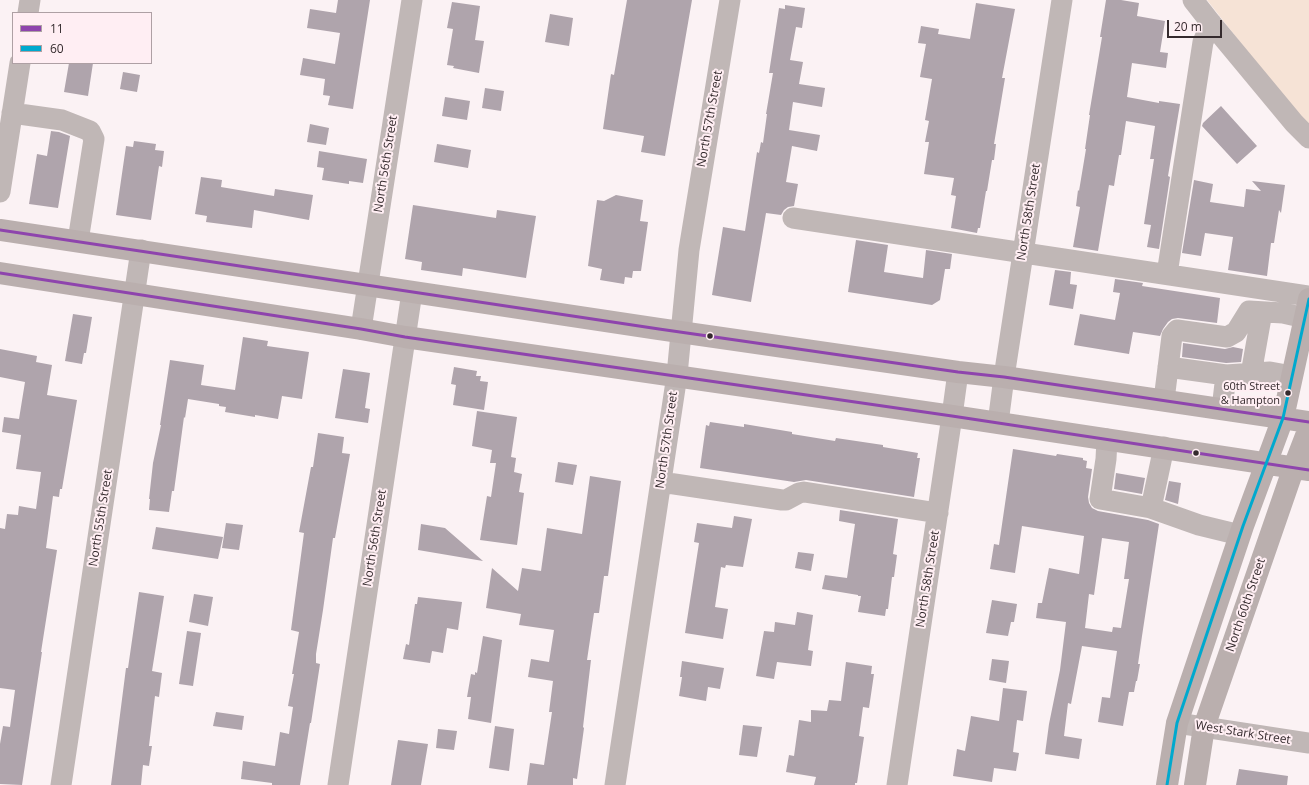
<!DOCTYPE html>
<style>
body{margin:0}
#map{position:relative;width:1309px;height:785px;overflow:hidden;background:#fbf2f4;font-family:"Open Sans",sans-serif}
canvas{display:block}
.legend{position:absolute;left:12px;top:12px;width:140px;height:52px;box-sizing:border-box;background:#ffeef3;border:1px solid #aea0a4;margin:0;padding:5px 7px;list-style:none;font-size:12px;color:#342a2d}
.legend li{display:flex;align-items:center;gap:8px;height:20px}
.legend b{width:20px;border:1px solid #aea0a4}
.scale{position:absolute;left:1167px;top:20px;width:55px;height:18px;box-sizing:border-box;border:2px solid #342a2d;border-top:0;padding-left:5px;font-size:12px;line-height:14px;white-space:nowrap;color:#342a2d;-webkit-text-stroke:3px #ffeef3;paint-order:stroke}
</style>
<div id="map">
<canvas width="1309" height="785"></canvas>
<ul class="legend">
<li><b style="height:5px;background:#8e44ad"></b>11</li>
<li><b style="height:5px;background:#00a9ce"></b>60</li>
</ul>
<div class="scale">20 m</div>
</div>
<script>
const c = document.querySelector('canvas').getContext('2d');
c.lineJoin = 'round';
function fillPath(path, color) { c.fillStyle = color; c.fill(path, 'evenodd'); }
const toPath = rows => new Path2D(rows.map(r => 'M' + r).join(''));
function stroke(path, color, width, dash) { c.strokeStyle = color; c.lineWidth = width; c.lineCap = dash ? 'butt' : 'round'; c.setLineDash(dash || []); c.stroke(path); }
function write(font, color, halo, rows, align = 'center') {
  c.font = font + ' "Open Sans",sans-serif'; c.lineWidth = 4; c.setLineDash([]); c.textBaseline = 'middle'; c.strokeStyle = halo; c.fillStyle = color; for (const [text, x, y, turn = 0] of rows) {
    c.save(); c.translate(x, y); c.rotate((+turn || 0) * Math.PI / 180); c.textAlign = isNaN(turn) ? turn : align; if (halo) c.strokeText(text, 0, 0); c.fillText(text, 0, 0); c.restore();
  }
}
fillPath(toPath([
 [1207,0,1309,0,1309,130]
]), '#f6e3d6');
fillPath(toPath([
 [338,0,370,0,353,109,328,105,330,96,323,95,325,79,300,75,303,58,335,64,340,33,307,28,310,9,336,13],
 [627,0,692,0,665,156,641,152,644,136,603,129,611,74,614,75],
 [1106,0,1121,0,1139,3,1137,16,1165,21,1160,52,1168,53,1166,68,1132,63,1127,97,1159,103,1159,101,1180,104,1168,176,1170,177,1159,249,1147,247,1151,225,1144,224,1154,159,1150,159,1155,126,1126,121,1121,155,1119,155,1114,186,1109,185,1098,251,1073,247,1080,207,1076,206,1078,190,1079,191,1086,149,1085,149,1090,115,1089,115,1102,37,1100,37],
 [452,2,480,6,475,40,484,41,479,73,453,68,454,66,447,65,453,29,447,28],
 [976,3,1015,9,1002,78,1005,78,994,144,996,144,994,160,992,160,987,191,986,191,980,228,978,228,977,233,951,228,956,196,951,195,954,178,924,174,929,142,925,142,929,121,925,120,932,79,920,77,926,44,918,43,921,26,939,29,938,34,970,39],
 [785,5,805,8,802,28,796,27,790,60,803,62,799,84,825,88,822,107,793,102,789,130,820,135,817,151,792,146,786,182,798,184,794,206,788,207,784,210,781,215,766,213,751,302,712,295,723,227,745,231,757,152,759,153,761,142,763,143,767,114,766,114,773,73,769,73,779,8,785,9],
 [550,14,573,18,569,46,545,42],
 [69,63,93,63,88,96,64,92],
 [123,72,140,75,137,92,120,89],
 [485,88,504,91,501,111,482,108],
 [445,97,470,101,467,120,442,116],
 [1221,106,1257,146,1237,164,1202,126,1203,123],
 [310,124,329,128,326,145,307,142],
 [51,131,59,132,70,136,58,208,29,204,37,154,47,156],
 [134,141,156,144,155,150,164,151,162,167,159,166,151,220,116,215,126,146,133,147],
 [437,144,471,150,468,168,434,162],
 [319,151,367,159,363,183,349,181,349,184,322,180,324,168,317,167],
 [201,177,222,180,221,187,274,196,275,189,313,195,309,220,254,210,252,228,206,222,207,216,195,214],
 [1194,180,1213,184,1210,202,1244,207,1246,189,1261,191,1252,181,1285,185,1281,213,1279,210,1274,243,1271,243,1267,276,1228,270,1233,237,1205,233,1201,256,1182,253],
 [616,195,643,200,640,221,648,222,641,271,633,271,632,278,625,277,624,284,600,280,602,269,588,266,597,200,604,201],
 [413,205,496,218,497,210,536,216,526,278,463,268,462,276,421,270,422,262,405,259],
 [856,240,888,245,884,272,923,278,926,250,952,254,950,269,945,269,940,300,932,305,848,292],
 [1055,270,1071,272,1070,284,1077,285,1073,309,1049,305],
 [1115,279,1143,283,1142,286,1220,298,1217,323,1178,318,1172,319,1168,322,1163,329,1160,336,1133,332,1129,354,1074,345,1080,314,1115,320,1120,293,1113,292],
 [73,314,92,317,86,353,84,353,82,364,65,361],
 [243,337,268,341,267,346,309,352,302,399,282,396,278,419,255,415,255,417,225,412,226,407,219,406,219,404,188,399,185,418,184,417,174,491,172,491,169,512,149,510,150,499,149,499,153,463,161,425,160,425,170,360,204,365,201,385,235,390],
 [1183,343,1225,349,1233,347,1243,349,1241,362,1226,363,1182,357],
 [0,349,37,356,36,362,52,365,47,395,77,400,62,489,60,489,59,497,53,496,46,548,57,550,41,652,42,652,22,785,0,784,0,744,3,726,10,727,15,690,0,688,0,528,5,529,7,514,18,515,19,506,36,509,41,472,16,469,21,435,2,432,4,417,19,419,25,382,0,377],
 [454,367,477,371,476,376,481,376,480,381,488,382,484,410,453,405,456,385,451,384],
 [343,369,370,373,365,408,370,409,368,423,335,418],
 [477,411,517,417,511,457,516,458,514,472,522,474,519,492,524,493,517,545,480,540,487,496,491,497,496,463,490,463,492,450,472,446],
 [710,422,744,427,744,424,792,432,792,434,835,441,836,438,883,445,883,447,918,453,917,458,920,458,914,497,806,480,794,482,700,468,706,425,709,426],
 [318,433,344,437,342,453,350,454,335,538,333,538,323,610,316,654,316,663,320,664,311,723,310,723,300,785,272,785,272,783,241,779,243,761,275,766,280,732,289,734,293,707,288,706,294,674,292,674,299,632,291,630,304,533,299,532,311,467,313,467],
 [1013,449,1056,456,1057,454,1083,458,1083,460,1087,461,1086,468,1092,469,1088,497,1089,503,1092,508,1098,511,1148,520,1159,524,1142,636,1138,664,1140,664,1137,681,1136,681,1134,692,1129,692,1123,726,1098,722,1102,697,1110,698,1117,651,1082,646,1071,704,1068,703,1064,736,1082,739,1079,759,1045,754,1049,724,1060,670,1066,622,1036,618,1038,603,1042,603,1049,568,1079,574,1084,536,1022,526,1015,573,990,569,994,544,999,545],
 [1102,538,1129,542,1124,579,1129,579,1121,628,1113,627,1112,632,1085,628,1089,594,1094,595],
 [558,462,577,465,573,485,555,482],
 [1116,473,1145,478,1142,494,1114,489],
 [590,476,621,481,608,576,604,576,599,613,594,613,587,660,591,660,583,727,584,728,577,779,573,778,573,785,527,785,530,763,544,765,552,712,549,712,553,681,528,677,531,659,549,662,554,630,519,625,521,614,486,608,492,568,518,591,522,568,541,571,547,528,582,534],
 [1169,481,1181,483,1178,504,1165,500],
 [840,510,898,519,893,554,897,555,894,577,892,577,888,609,886,609,885,616,858,612,861,596,858,596,858,595,822,589,825,575,847,578,855,524,839,521],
 [734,516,752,519,743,567,726,565,725,568,721,567,715,607,728,609,723,639,685,633,699,543,694,542,697,523,732,528],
 [226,523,243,525,239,550,222,548],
 [421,524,445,528,483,561,418,550],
 [156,527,223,537,218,559,152,549],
 [798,552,814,554,811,571,795,568],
 [139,592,164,596,152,671,162,673,159,697,155,696,149,746,152,746,149,766,143,765,141,785,111,785,126,668,128,668],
 [194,594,213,597,208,626,189,622],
 [418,597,462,602,458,630,447,628,443,653,432,651,430,663,403,659,406,644,409,645,415,604,417,604],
 [992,600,1017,604,1014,622,1011,622,1008,636,986,633],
 [797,612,813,615,808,650,813,651,811,666,777,662,774,679,756,676,764,631,774,632,775,622,795,625],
 [187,631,201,633,193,686,179,684],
 [483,636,502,640,491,723,468,719,471,697,467,697,471,674,475,675,475,672,477,673],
 [992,659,1009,661,1006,683,989,680],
 [682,661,724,668,720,689,708,687,706,701,679,696,682,677,680,677],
 [846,662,872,666,871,674,874,674,869,708,863,707,859,736,864,737,857,783,855,783,855,785,814,785,816,777,786,772,789,755,794,756,799,720,811,722,811,710,827,711,829,700,841,701],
 [1003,688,1027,691,1023,721,1017,720,1013,752,1019,753,1016,771,994,768,992,782,953,776,957,749,965,751,971,716,999,721],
 [216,712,244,716,242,730,213,726],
 [743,725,762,727,757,757,739,755],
 [495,726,514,729,509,771,489,768],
 [438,729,457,731,454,750,436,748],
 [398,740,428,744,421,785,391,785],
 [1239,769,1288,776,1287,785,1236,785]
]), '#afa4ac');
stroke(toPath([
 [1193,0,1211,23,1294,123,1309,138],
 [28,13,30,0],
 [12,113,62,120,90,131,94,139,78,241],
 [0,192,20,63],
 [793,218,1309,296],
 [1167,274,1203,42,1211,23],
 [361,329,412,0],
 [1168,367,1226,375,1222,409],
 [1251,374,1262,312],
 [1226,375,1270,372,1292,376],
 [1164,400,1172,336,1177,330,1227,337,1236,332,1249,311,1283,313,1305,318],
 [998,423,1004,377,1062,0],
 [1107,439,1106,459,1100,499,1151,508,1199,525,1240,535],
 [661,482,782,500,786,500,799,493,804,492,938,513],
 [1151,508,1164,447],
 [1177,723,1309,743],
 [61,785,141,250],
 [338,785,412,292],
 [615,785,677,375,689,250,730,0],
 [897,785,952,416,958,372]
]), '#c0b7b6', 21);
stroke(toPath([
 [0,230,659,329,958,372,1004,377,1309,422],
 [0,273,361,329,405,337,952,416,1309,470],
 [1167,785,1177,723,1243,526,1283,418,1309,299],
 [1195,785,1204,727,1294,467,1309,428]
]), '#baafae', 22);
stroke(toPath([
 [0,230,659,329,958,372,1004,377,1309,422],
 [0,273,361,329,405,337,952,416,1309,470]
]), '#8e44ad', 3);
stroke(toPath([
 [1167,785,1177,723,1243,526,1283,418,1309,299]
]), '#00a9ce', 3);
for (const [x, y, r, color] of [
 [710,336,3.5,"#342a2d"],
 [1288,393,3.5,"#342a2d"],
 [1196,453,3.5,"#342a2d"]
]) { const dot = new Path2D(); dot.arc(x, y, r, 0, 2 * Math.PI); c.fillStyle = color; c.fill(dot); stroke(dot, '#ffeef3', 1.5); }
write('11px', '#342a2d', '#ffeef3', [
 ["60th Street",1280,387],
 ["& Hampton",1280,401]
], 'right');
write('12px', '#342a2d', '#ffeef3', [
 ["North 57th Street",710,119,-80],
 ["North 56th Street",386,164,-81],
 ["North 58th Street",1029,212,-81],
 ["North 57th Street",667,440,-82],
 ["North 55th Street",101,518,-81],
 ["North 56th Street",375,538,-81],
 ["North 58th Street",928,579,-81],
 ["North 60th Street",1246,605,-71],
 ["West Stark Street",1243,733,9]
]);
</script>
